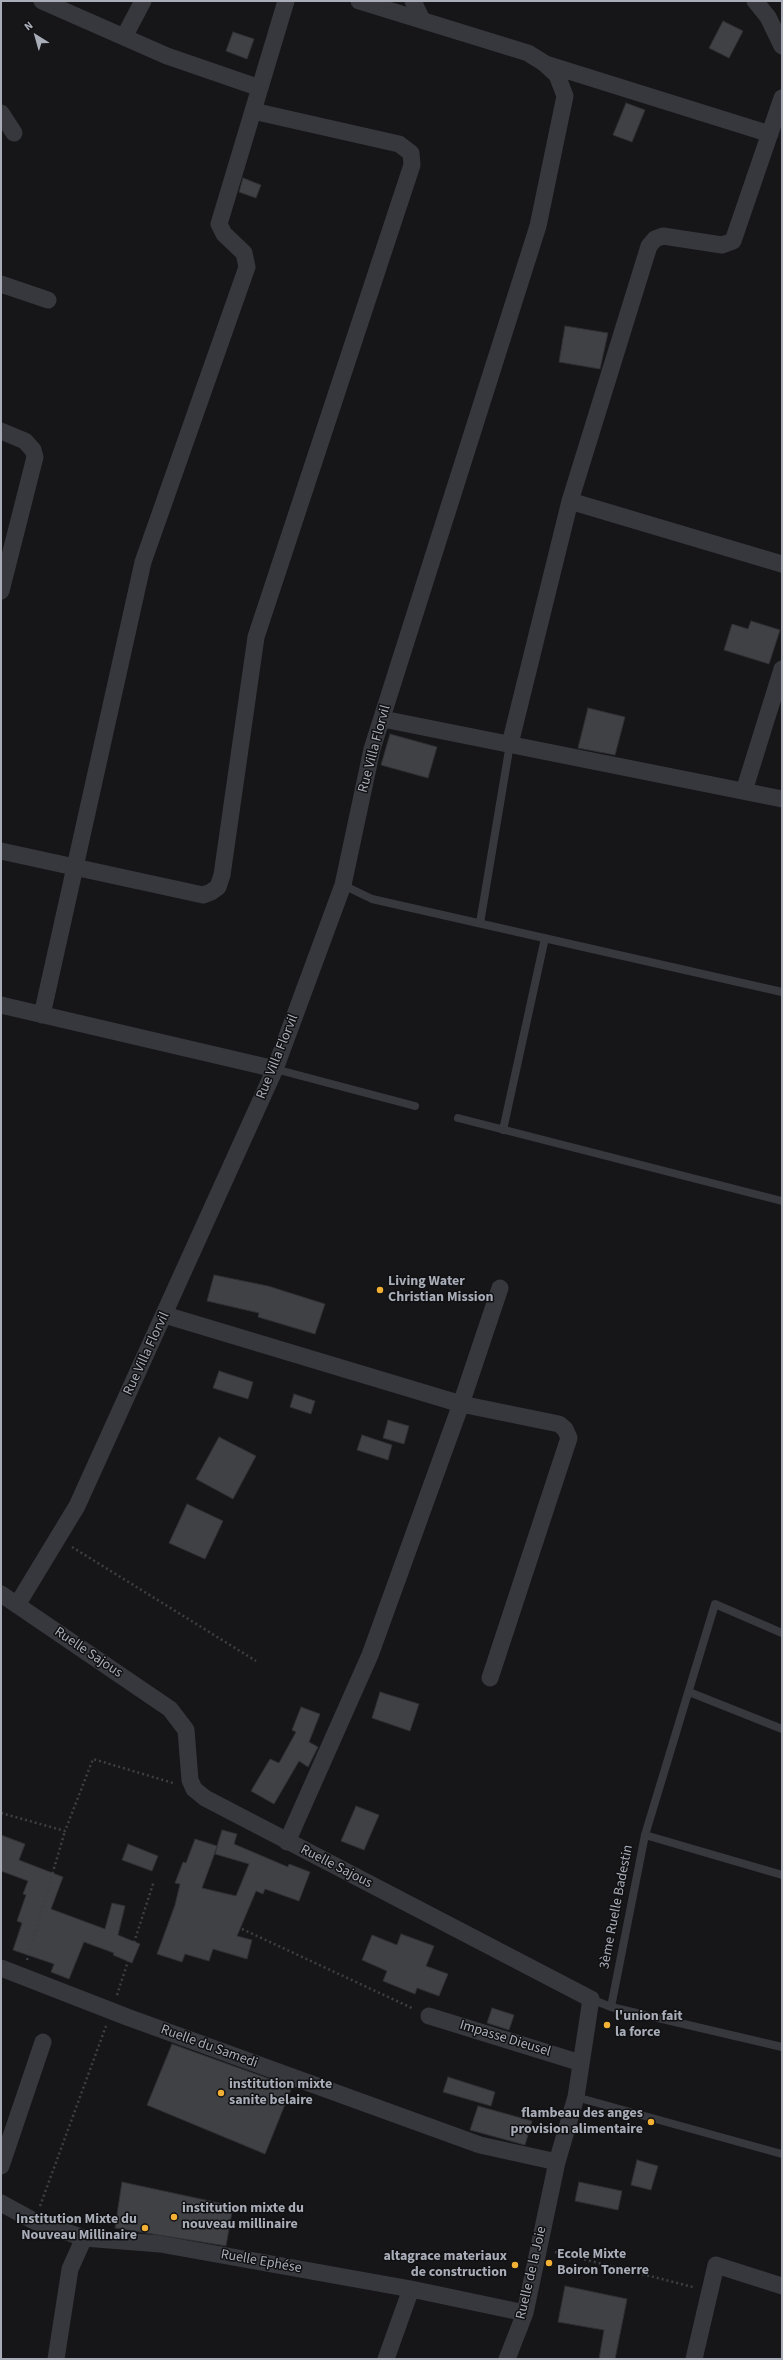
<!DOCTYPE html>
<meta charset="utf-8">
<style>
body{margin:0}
#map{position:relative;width:783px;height:2360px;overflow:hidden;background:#161618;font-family:"Source Sans 3",sans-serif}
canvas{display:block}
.frame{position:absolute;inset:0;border:2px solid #a8adb8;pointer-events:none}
.north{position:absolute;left:16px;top:16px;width:40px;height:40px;-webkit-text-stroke:3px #111113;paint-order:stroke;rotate:323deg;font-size:11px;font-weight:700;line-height:16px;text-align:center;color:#a8adb8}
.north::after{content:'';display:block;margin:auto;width:14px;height:18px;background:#a8adb8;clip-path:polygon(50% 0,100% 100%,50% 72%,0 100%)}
</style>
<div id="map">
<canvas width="783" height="2360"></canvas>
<div class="frame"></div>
<div class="north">N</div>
</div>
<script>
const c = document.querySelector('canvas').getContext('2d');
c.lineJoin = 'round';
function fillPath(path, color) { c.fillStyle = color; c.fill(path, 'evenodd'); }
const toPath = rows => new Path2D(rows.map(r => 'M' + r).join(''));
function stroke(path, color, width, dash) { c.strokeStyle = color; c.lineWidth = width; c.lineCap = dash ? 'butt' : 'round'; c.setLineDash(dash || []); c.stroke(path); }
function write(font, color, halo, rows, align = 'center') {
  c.font = font + ' "Source Sans 3",sans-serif'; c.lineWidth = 3; c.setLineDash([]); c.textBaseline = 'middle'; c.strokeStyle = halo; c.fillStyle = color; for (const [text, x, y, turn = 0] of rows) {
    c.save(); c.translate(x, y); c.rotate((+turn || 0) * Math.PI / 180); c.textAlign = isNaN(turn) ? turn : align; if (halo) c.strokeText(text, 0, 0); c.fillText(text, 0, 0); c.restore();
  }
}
const building = toPath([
 [723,21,743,31,729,58,709,48,723,21],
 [233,32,254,39,247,59,226,51,233,32],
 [626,103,645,110,632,142,613,135,626,103],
 [243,178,261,185,256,198,239,192,243,178],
 [565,326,608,333,600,369,559,362,565,326],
 [751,621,780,630,769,664,724,650,732,624,748,629,751,621],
 [588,708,625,717,615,755,578,748,588,708],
 [390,734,437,747,428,778,381,765,390,734],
 [214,1275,268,1286,325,1304,315,1334,258,1317,259,1313,207,1301,214,1275],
 [219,1371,253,1382,248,1399,213,1388,219,1371],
 [294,1394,315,1401,311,1414,290,1407,294,1394],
 [388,1420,409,1426,404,1444,383,1438,388,1420],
 [362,1435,392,1445,388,1460,357,1450,362,1435],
 [219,1437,256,1456,233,1499,196,1479,219,1437],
 [187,1504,223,1521,205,1559,169,1543,187,1504],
 [380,1692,419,1704,410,1731,372,1718,380,1692],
 [301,1707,320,1714,309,1742,318,1747,308,1767,299,1761,274,1804,251,1791,270,1759,279,1763,296,1732,292,1730,301,1707],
 [356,1806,379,1815,364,1850,341,1841,356,1806],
 [222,1830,237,1834,234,1844,288,1867,289,1864,310,1872,299,1901,265,1889,263,1894,256,1891,237,1936,252,1940,247,1959,213,1949,209,1961,185,1954,182,1962,157,1954,175,1905,180,1884,175,1883,183,1862,186,1863,195,1839,217,1846,222,1830],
 [217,1847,215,1854,249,1864,236,1896,202,1888,217,1847],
 [1,1835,25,1844,19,1860,63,1877,51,1909,105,1929,112,1903,125,1906,118,1935,140,1944,132,1963,113,1955,114,1953,84,1942,69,1979,51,1972,54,1964,13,1950,22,1923,17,1921,26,1895,23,1894,28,1881,1,1871,1,1835],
 [128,1844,158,1856,152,1871,122,1860,128,1844],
 [401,1934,434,1946,426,1966,448,1974,439,1996,417,1988,415,1994,383,1981,387,1971,362,1960,372,1935,397,1945,401,1934],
 [492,2008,514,2015,509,2030,487,2023,492,2008],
 [172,2044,292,2087,265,2154,147,2105,172,2044],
 [448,2077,495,2092,491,2106,443,2092,448,2077],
 [478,2106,532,2121,525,2145,470,2130,478,2106],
 [637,2160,658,2166,651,2190,631,2185,637,2160],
 [122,2182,233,2206,226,2246,115,2228,122,2182],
 [579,2182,622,2191,618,2210,575,2201,579,2182],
 [565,2286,627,2299,615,2359,599,2359,604,2330,558,2322,565,2286]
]);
fillPath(building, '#404145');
stroke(building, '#303034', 1);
stroke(toPath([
 [72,1547,256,1661],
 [1,1813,65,1831,93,1759,173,1783],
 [242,1929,414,2009],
 [27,1960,65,1831],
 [117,1995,154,1881],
 [40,2206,106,2026],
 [555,2252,693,2287]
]), '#3d3f44', 2.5, [2, 3]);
stroke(toPath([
 [343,885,372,899,782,992],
 [480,923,510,744],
 [275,1069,415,1106],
 [458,1118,782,1201],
 [503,1130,545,938],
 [689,1692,782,1729],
 [645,1835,715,1604,782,1633],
 [591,1999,611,2007,782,2047],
 [611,2007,645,1835,782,1875],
 [576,2097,782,2154]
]), '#37383d', 8);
stroke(toPath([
 [42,1,167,56,260,88],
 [413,1,422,20],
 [755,1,768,17,782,46],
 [124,37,143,1],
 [546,64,770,134],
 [1,113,14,133],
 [1,284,48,300],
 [1,431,25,441,33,450,35,457,1,591],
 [570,501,782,564],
 [383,719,782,799],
 [510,744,570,501,649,246,655,239,663,236,722,245,733,241,782,98],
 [744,791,782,669],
 [1,851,203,895,211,892,218,887,222,875,256,637,412,165,411,153,399,144,253,111],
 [1,1005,275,1069],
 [42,1015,143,562,247,267,244,253,224,234,219,224,286,1],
 [165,1315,461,1404,559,1424,565,1429,569,1438,490,1678],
 [1,1594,170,1709,186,1730,190,1780,194,1789,205,1798,591,1999,576,2097,557,2162,525,2313,507,2359],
 [17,1605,77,1506,275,1069,343,885,372,749,538,226,565,96,557,75,544,63,528,53,359,1],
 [287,1842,370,1655,461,1404,500,1288],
 [1,1968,127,2017,480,2145,557,2162],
 [429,2016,581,2063],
 [1,2166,43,2042],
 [1,2203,34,2221,84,2238,160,2244,411,2289,525,2313],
 [56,2359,70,2269,84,2238],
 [386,2359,411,2289],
 [694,2359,716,2265,782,2286]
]), '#37383d', 17);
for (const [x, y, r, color] of [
 [380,1290,4,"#f2b134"],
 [607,2025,4,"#f2b134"],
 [221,2093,4,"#f2b134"],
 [651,2122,4,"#f2b134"],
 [174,2217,4,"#f2b134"],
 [145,2228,4,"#f2b134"],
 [549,2263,4,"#f2b134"],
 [515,2265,4,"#f2b134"]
]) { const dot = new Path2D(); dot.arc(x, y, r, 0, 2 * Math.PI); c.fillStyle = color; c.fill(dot); stroke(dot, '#111113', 1.5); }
write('14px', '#a8adb8', '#111113', [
 ["Rue Villa Florvil",375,749,-75],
 ["Rue Villa Florvil",278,1057,-68],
 ["Rue Villa Florvil",147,1354,-65],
 ["Ruelle Sajous",88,1653,34],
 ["Ruelle Sajous",336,1867,27],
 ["3ème Ruelle Badestin",617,1907,-79],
 ["Impasse Dieusel",505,2039,17],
 ["Ruelle du Samedi",209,2047,20],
 ["Ruelle Ephése",261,2262,10],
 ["Ruelle de la Joie",532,2273,-77]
]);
write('bold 14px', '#a8adb8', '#111113', [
 ["Living Water",388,1282],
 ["Christian Mission",388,1298],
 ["l'union fait",615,2017],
 ["la force",615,2033],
 ["institution mixte",229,2085],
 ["sanite belaire",229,2101],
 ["flambeau des anges",643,2114,"right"],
 ["provision alimentaire",643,2130,"right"],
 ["institution mixte du",182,2209],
 ["nouveau millinaire",182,2225],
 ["Institution Mixte du",137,2220,"right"],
 ["Nouveau Millinaire",137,2236,"right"],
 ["Ecole Mixte",557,2255],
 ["Boiron Tonerre",557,2271],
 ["altagrace materiaux",507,2257,"right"],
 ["de construction",507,2273,"right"]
], 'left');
</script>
